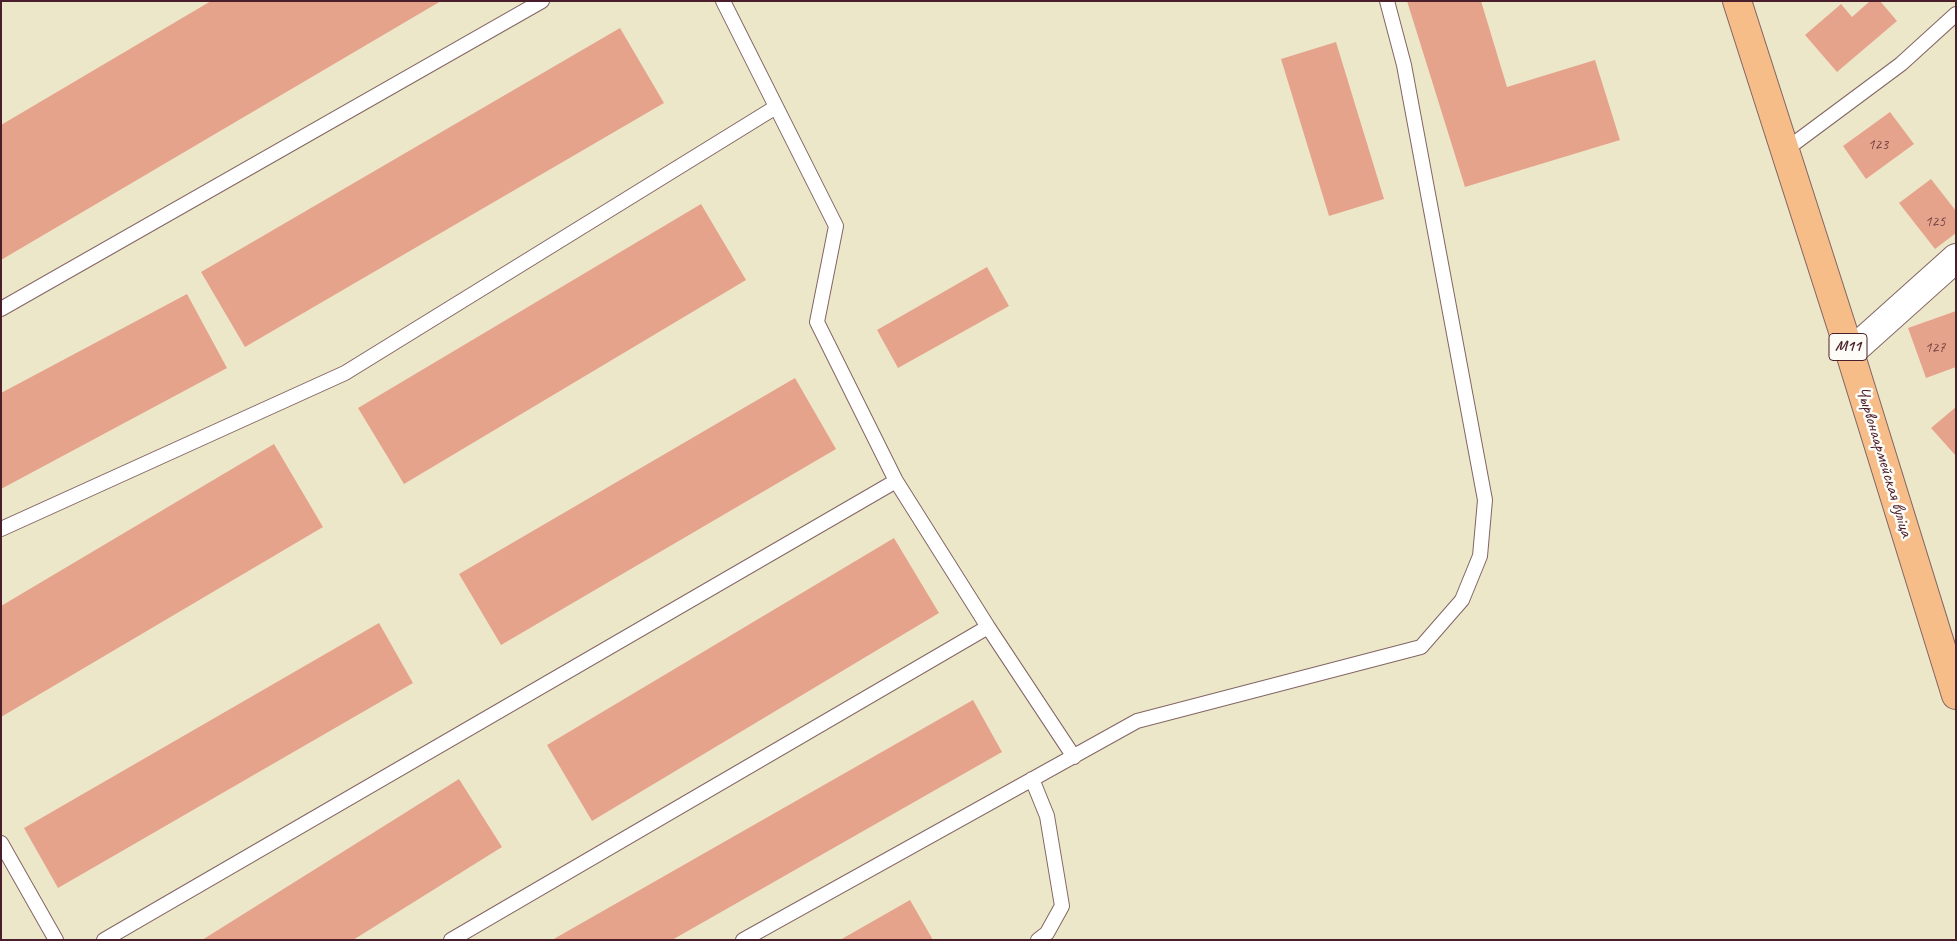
<!DOCTYPE html>
<meta charset="utf-8">
<style>
body{margin:0}
#map{position:relative;width:1957px;height:941px;overflow:hidden;background:#ede7ca;font-family:Caveat,sans-serif}
canvas{display:block}
.frame{position:absolute;inset:0;border:2px solid #4a1f2b;pointer-events:none}
</style>
<div id="map">
<canvas width="1957" height="941"></canvas>
<div class="frame"></div>
</div>
<script>
const c = document.querySelector('canvas').getContext('2d');
c.lineJoin = 'round';
function fillPath(path, color) { c.fillStyle = color; c.fill(path, 'evenodd'); }
const toPath = rows => new Path2D(rows.map(r => 'M' + r).join(''));
function stroke(path, color, width, dash) { c.strokeStyle = color; c.lineWidth = width; c.lineCap = dash ? 'butt' : 'round'; c.setLineDash(dash || []); c.stroke(path); }
function write(font, color, halo, rows, align = 'center') {
  c.font = font + ' Caveat,sans-serif'; c.lineWidth = 5; c.setLineDash([]); c.textBaseline = 'middle'; c.strokeStyle = halo; c.fillStyle = color; for (const [text, x, y, turn = 0] of rows) {
    c.save(); c.translate(x, y); c.rotate((+turn || 0) * Math.PI / 180); c.textAlign = isNaN(turn) ? turn : align; if (halo) c.strokeText(text, 0, 0); c.fillText(text, 0, 0); c.restore();
  }
}
fillPath(toPath([
 [211,1,441,1,1,260,1,125],
 [1407,1,1481,1,1507,87,1595,60,1620,140,1465,187],
 [1870,1,1880,1,1897,21,1837,72,1805,35,1841,4,1852,17],
 [620,28,664,103,245,347,201,272],
 [1336,42,1384,199,1329,216,1281,59],
 [1890,112,1914,144,1866,179,1843,146],
 [1931,179,1956,211,1956,233,1935,249,1899,203],
 [701,204,746,280,404,484,358,408],
 [987,267,1009,306,898,368,877,330],
 [187,294,227,368,1,489,1,393],
 [1956,311,1956,367,1926,378,1908,328],
 [795,378,836,449,501,645,459,574],
 [1956,407,1956,456,1931,428],
 [274,444,323,527,1,717,1,606],
 [894,538,939,613,592,821,547,745],
 [379,623,413,683,58,888,24,828],
 [973,700,1002,752,672,940,552,940],
 [459,779,502,847,353,940,202,940],
 [910,900,933,940,840,940]
]), '#e6a38c');
const lane = toPath([
 [723,1,836,226,817,322,896,481,988,627,1074,757],
 [1784,151,1901,64,1956,14],
 [1,309,542,1],
 [1,529,345,373,776,107],
 [1032,779,1047,816,1062,906,1047,933,1038,940],
 [1,843,56,940],
 [104,940,896,481],
 [451,940,988,627],
 [743,940,1137,721,1421,647,1462,600,1480,556,1485,500,1404,65,1387,1]
]);
const street = toPath([
 [1850,353,1956,258]
]);
const highway = toPath([
 [1737,1,1850,353,1956,695]
]);
stroke(lane, '#836563', 16);
stroke(street, '#836563', 30);
stroke(highway, '#836563', 30);
stroke(lane, '#fff', 14);
stroke(street, '#fff', 28);
stroke(highway, '#f7bd88', 28);
write('15px', '#714043', null, [
 ["123",1878,145],
 ["125",1935,222],
 ["127",1935,348]
]);
for (const [x, y, w] of [
 [1848,347,38]
]) { const box = new Path2D(); box.roundRect(x - w / 2, y - 13.5, w, 27, 4); c.fillStyle = '#fdfcf7'; c.fill(box); stroke(box, '#4a1f2b', 1); }
write('bold 16px', '#4a1f2b', null, [
 ["М11",1848,347]
]);
write('18px', '#4a1f2b', '#fdfcf7', [
 ["Чырвонаармейская вуліца",1884,462,73]
]);
</script>
